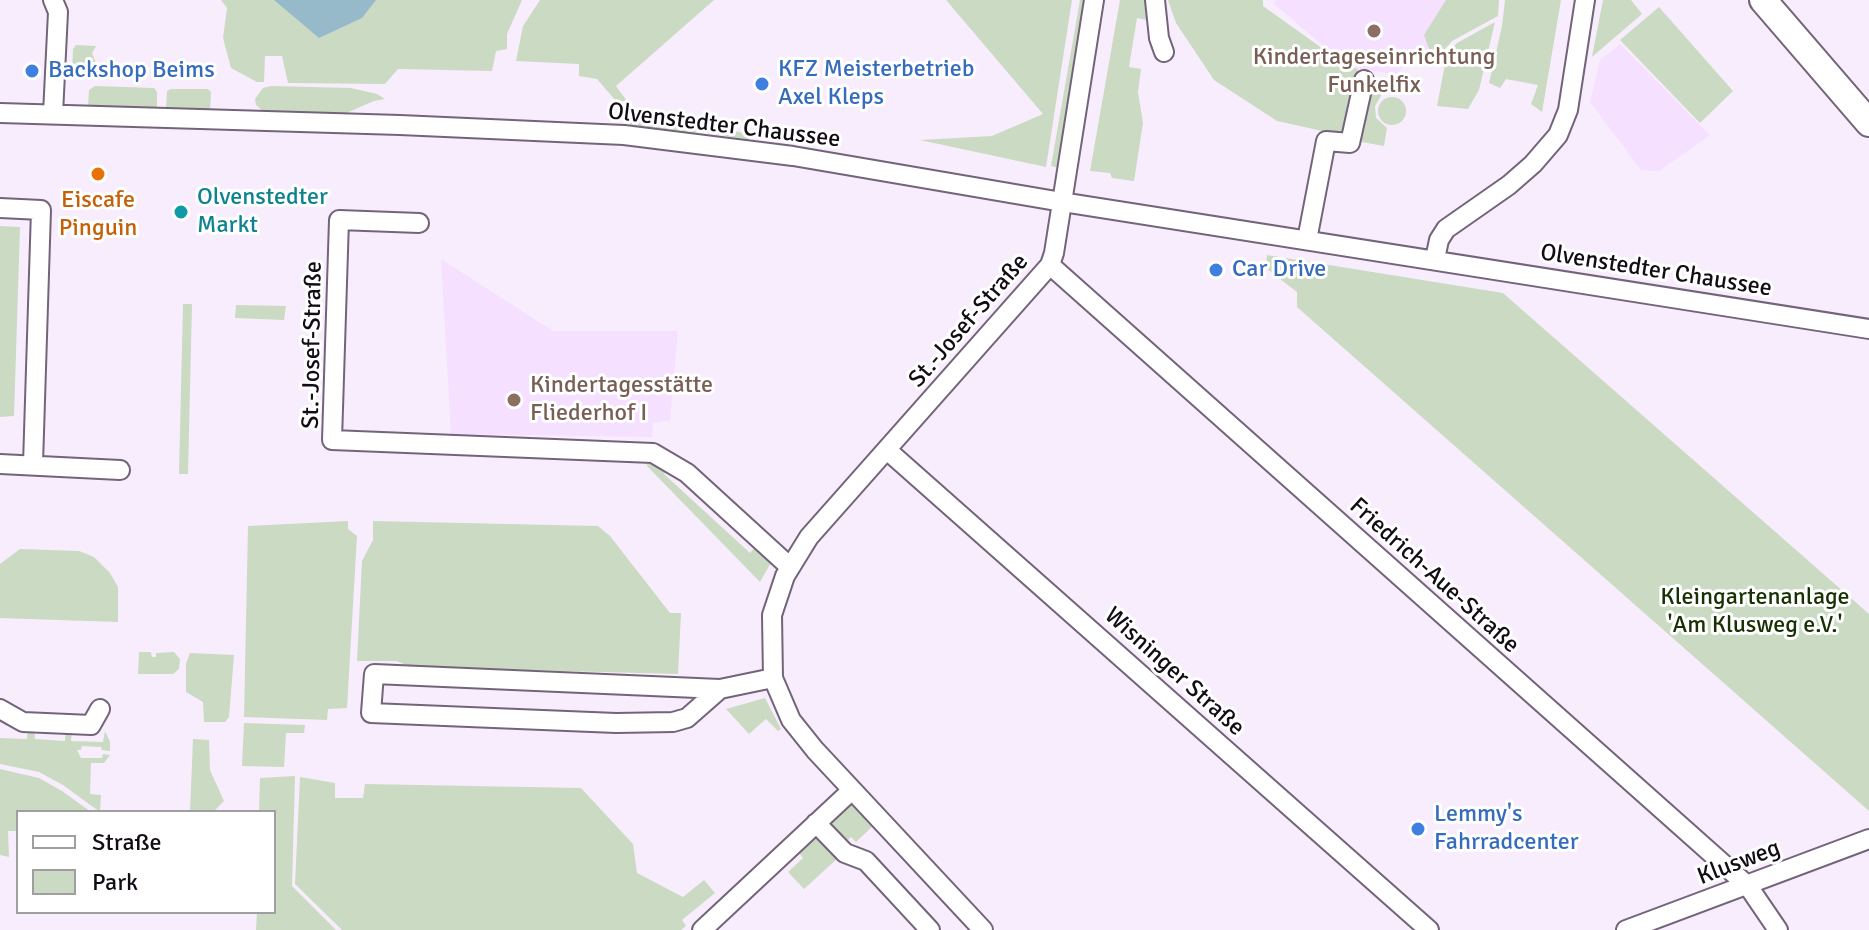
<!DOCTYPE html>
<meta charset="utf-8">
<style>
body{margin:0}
#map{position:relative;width:1869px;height:930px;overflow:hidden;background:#f8edfc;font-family:Signika,sans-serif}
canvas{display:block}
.legend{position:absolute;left:16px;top:810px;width:260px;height:104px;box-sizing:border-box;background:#fff;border:2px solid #a09ea1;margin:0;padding:10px 14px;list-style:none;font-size:24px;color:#120c15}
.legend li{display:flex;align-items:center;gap:16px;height:40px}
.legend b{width:40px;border:2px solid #a09ea1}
</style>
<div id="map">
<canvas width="1869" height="930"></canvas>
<ul class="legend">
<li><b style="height:10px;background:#fff"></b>Straße</li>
<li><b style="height:22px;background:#cbdac3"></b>Park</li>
</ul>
</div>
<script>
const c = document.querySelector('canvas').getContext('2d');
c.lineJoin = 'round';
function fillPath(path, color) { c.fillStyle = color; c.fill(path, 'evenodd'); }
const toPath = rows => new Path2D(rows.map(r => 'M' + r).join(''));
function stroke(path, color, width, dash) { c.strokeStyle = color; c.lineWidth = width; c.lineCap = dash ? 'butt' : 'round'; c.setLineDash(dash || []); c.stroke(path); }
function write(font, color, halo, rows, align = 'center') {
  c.font = font + ' Signika,sans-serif'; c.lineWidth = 6; c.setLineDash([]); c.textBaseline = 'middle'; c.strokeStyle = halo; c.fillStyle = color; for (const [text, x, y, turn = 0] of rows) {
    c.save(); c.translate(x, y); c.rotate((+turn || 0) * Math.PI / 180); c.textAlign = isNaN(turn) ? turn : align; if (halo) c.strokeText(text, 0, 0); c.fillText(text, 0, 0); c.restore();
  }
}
fillPath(toPath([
 [1275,0,1485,0,1445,13,1441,53,1419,49,1412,66,1405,63,1397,75,1347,66,1274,4],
 [1620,44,1710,135,1659,171,1641,170,1590,102,1600,60],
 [441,259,553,331,678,331,670,420,653,423,652,437,451,434]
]), '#f6e0ff');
fillPath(toPath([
 [221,0,522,0,507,34,507,49,496,51,492,71,398,69,385,84,288,83,282,56,265,56,264,82,257,82,231,68,223,38,227,8],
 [540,0,714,0,616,86,627,101,616,101,597,79,579,76,579,64,516,61,523,26],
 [946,0,1072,0,1046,167,920,140,992,136,1043,114],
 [1080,0,1087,0,1059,168,1051,166],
 [1120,0,1150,0,1147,20,1137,18,1129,67,1141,69,1138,92,1143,123,1134,181,1112,178,1110,173,1090,171],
 [1168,0,1263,0,1263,6,1347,66,1358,69,1348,127,1336,134,1277,121,1214,80,1176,23],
 [1446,0,1499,0,1498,16,1452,41,1444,50,1429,49,1424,35],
 [1505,0,1561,0,1542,112,1531,104,1538,85,1506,79,1500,88,1489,83,1502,26],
 [1603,0,1631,0,1642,14,1592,57],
 [1659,7,1733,91,1700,123,1620,40],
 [1495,22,1479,90,1468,109,1437,106,1447,54,1457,43],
 [76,45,96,46,92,53,96,63,111,63,111,66,140,64,140,79,81,77,72,73,73,49],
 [95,86,154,88,157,92,157,109,88,107,89,90],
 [271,86,351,88,377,94,385,99,374,101,344,114,264,112,256,105,255,99,263,88],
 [1383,86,1393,90,1382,94,1375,106,1376,118,1387,128,1384,146,1356,141,1366,94],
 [171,89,208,89,211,92,210,112,166,110,167,91],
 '1378 111a14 14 0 1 1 28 0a14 14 0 1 1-28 0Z',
 [621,113,751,134,749,140,696,131,692,136,633,128],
 [0,226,20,227,14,416,0,417],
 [1267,255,1503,293,1869,614,1869,811,1297,307,1297,292,1266,268],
 [183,304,192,304,188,474,179,474],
 [236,305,286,306,284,320,235,318],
 [648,459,669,467,664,474,750,553,758,544,773,559,760,582,647,466],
 [348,521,348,529,357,536,347,708,328,709,327,720,244,717,248,526],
 [373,521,598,526,610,536,670,613,681,613,678,674,410,667,397,661,357,661,362,561,373,540],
 [20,549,79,551,94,557,110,573,118,587,118,622,0,618,0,564],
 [139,652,151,652,152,657,156,657,156,653,174,652,180,659,179,669,173,674,138,674],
 [190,653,234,655,229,717,225,722,204,722,203,702,186,692,186,664],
 [765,698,781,729,778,731,766,719,749,734,726,709],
 [244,723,305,725,304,733,286,733,284,767,242,766],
 [28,728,34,728,35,739,65,741,66,729,72,730,71,741,103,742,105,731,110,742,110,751,102,750,101,747,82,746,81,750,77,750,81,758,102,758,103,754,110,755,104,763,91,763,90,794,101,795,100,812,63,785,39,772,0,764,0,738,27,739],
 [193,739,209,740,210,770,224,801,213,812,190,812],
 [0,769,39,778,62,791,91,812,18,812,18,831,8,831,9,857,0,855],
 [295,776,292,886,336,930,256,930,257,912,274,912,274,812,259,812,260,778],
 [300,777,335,783,335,798,363,798,365,784,581,788,633,844,637,873,683,897,704,880,715,893,682,920,686,926,681,930,342,930,295,884],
 [846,805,856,805,874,825,856,842,851,837,844,844,831,830,832,819],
 [822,836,840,856,804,889,788,872,803,858,797,850,810,838]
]), '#cbdac3');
fillPath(toPath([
 [274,0,376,0,362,18,319,38]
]), '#97bacb');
const minor = toPath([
 [53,0,58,12,53,114],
 [1155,0,1159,38,1164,52],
 [0,113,400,125,624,135,793,156,1062,202,1869,329],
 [0,208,41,210,33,464],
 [419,223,339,220,332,440,653,453,687,473,790,567],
 [1307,240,1326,141,1350,143,1364,80],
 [1435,259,1439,240,1446,229,1509,185,1533,164,1558,135,1568,110,1585,0],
 [1050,265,1748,886,1778,930],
 [887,450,1429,930],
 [0,464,120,470],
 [720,689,687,718,673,722,616,723,371,713,374,674,720,689,773,678],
 [0,709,23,722,91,725,100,709],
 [816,823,845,853,866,861,930,930],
 [702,930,852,790],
 [983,930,815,750,791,720,773,678,772,615,785,576,809,537,1050,265,1054,253,1094,0],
 [1626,930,1869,839]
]);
const secondary = toPath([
 [1763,0,1869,123]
]);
stroke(minor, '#73647a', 22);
stroke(secondary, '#73647a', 30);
stroke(minor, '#fff', 18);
stroke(secondary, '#fff', 26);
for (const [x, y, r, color] of [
 [1374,31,8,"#8d6e63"],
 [32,71,8,"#3f7fe0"],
 [762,84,8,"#3f7fe0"],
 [98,174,8,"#e8710a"],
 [181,212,8,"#0f9aa8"],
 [1216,270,8,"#3f7fe0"],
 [514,400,8,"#8d6e63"],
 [1418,829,8,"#3f7fe0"]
]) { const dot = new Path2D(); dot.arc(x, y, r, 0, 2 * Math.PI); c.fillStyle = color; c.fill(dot); stroke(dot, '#fff', 3); }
write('24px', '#785e54', '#fff', [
 ["Kindertageseinrichtung",1374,58],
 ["Funkelfix",1374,86],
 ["Kindertagesstätte",530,386,"left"],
 ["Fliederhof I",530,414,"left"]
]);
write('24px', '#366cbe', '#fff', [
 ["KFZ Meisterbetrieb",778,70],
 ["Axel Kleps",778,98],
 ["Backshop Beims",48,71],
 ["Car Drive",1232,270],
 ["Lemmy's",1434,815],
 ["Fahrradcenter",1434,843]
], 'left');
write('24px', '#120c15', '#fff', [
 ["Olvenstedter Chaussee",724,126,7],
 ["Olvenstedter Chaussee",1656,271,9],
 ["St.-Josef-Straße",969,321,-49],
 ["St.-Josef-Straße",313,345,-89],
 ["Friedrich-Aue-Straße",1434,576,42],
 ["Wisninger Straße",1174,672,42],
 ["Klusweg",1739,863,-21]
]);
write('24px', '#0d838f', '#fff', [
 ["Olvenstedter",197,198],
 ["Markt",197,226]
], 'left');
write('24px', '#c56008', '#fff', [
 ["Eiscafe",98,201],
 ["Pinguin",98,229]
]);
write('24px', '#183103', '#fff', [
 ["Kleingartenanlage",1755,598],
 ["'Am Klusweg e.V.'",1755,626]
]);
</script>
